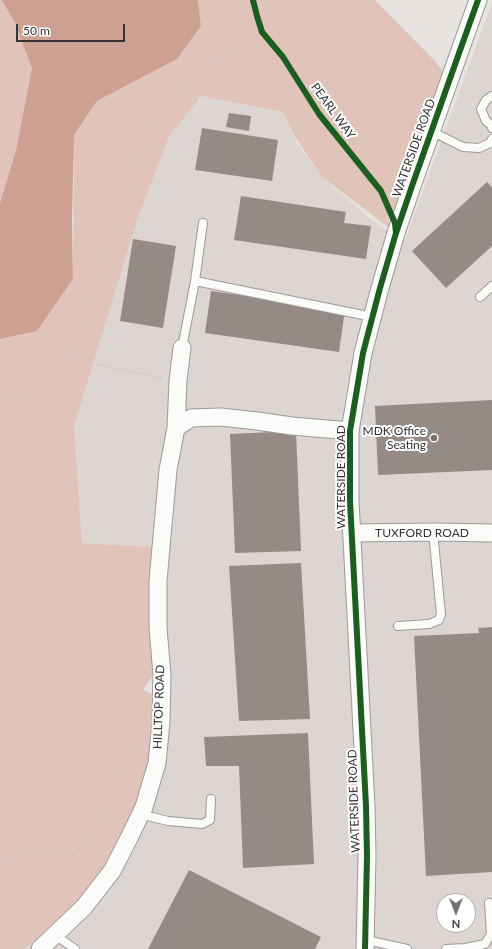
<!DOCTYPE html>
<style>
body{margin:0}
#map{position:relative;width:492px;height:949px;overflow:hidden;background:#e6e3e1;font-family:Lato,sans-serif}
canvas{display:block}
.north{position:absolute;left:436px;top:893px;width:40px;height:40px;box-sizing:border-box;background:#fff;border:1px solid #aeadad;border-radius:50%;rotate:180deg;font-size:11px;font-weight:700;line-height:16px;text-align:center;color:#353333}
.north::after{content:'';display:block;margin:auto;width:14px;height:18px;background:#737170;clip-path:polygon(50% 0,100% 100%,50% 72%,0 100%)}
.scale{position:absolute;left:16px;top:24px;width:109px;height:18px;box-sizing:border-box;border:2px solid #353333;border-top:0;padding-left:5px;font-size:12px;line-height:14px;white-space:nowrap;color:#353333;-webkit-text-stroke:3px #fff;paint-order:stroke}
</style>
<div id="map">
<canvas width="492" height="949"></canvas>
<div class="north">N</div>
<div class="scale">50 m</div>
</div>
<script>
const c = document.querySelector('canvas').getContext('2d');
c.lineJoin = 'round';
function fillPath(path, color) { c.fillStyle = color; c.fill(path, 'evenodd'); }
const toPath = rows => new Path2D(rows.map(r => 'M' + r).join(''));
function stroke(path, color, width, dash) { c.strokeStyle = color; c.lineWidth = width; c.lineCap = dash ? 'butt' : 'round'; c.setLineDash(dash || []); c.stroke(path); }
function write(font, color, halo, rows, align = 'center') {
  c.font = font + ' Lato,sans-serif'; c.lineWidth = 4; c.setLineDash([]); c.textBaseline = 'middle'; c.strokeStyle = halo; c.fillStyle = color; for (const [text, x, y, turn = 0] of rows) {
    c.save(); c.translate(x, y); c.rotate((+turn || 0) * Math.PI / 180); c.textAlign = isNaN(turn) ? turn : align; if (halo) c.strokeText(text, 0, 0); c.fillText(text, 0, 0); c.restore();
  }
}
fillPath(toPath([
 [492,3,492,949,20,949,161,711,152,547,82,543,74,426,129,238,169,137,201,96,283,112,297,143,322,177,380,227,405,240],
 [444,901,468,901,468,925,444,925]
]), '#ddd5d1');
fillPath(toPath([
 [0,0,28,0,32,68,16,150,0,203],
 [198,0,375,0,434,60,450,80,395,223,387,218,396,233,322,177,295,137,283,112,201,96,169,137,138,217,74,426,82,543,152,547,158,593,161,663,143,690,161,698,152,777,98,889,24,949,0,949,0,339,37,331,73,279,74,135,97,101,177,59,201,26]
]), '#e0c4ba');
fillPath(toPath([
 [2,0,198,0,201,26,177,59,97,101,74,135,72,221,73,279,37,331,0,339,0,203,16,150,32,68,15,23]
]), '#cea092');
fillPath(toPath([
 [229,113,251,116,249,131,226,127],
 [202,128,278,140,272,181,195,170],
 [487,182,492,187,492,246,446,288,412,251],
 [241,196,346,212,344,223,371,226,366,259,234,240],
 [133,239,176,246,163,328,120,321],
 [211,291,345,310,339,352,205,333],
 [492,400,492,470,378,475,375,406],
 [296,431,301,551,235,553,230,434],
 [301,563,310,719,239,721,229,566],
 [492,627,492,872,426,876,414,636,479,633,478,628],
 [308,733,314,864,243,868,239,766,206,766,204,737],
 [189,870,321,937,315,949,148,949]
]), '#968a86');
const lane = toPath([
 [492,96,486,100,481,109,486,121,491,125,492,128],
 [431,131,463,147,479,148,490,143,492,139],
 [203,223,195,281,373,317],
 [480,297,492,286],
 [182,348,195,281],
 [398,626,429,624,439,620,441,614,433,532],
 [140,814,168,821,202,824,210,820,211,799],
 [55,935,75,949],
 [366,940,407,949],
 [446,949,465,948,485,944,491,934,489,903]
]);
const street = toPath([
 [176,428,191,418,221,417,257,421,292,426,350,431],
 [352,533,433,532,492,533],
 [40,949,84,907,112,871,129,838,144,807,157,763,161,722,162,674,158,628,158,581,168,470,176,428,178,381,182,348],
 [365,949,367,856,366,806,350,501,350,431,363,353,380,288,396,233,412,186,458,56,478,0]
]);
stroke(lane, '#9c9a99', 10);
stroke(street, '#9c9a99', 19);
stroke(toPath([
 [72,353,99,365,163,378],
 [0,394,40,394,72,353,126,195,154,122,200,71,262,32],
 [0,861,23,853,50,848,74,855,113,803,137,722,145,707]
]), '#c4c3c3', 2.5, [1, 3]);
stroke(lane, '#fbfbfa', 8);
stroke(street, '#fbfbfa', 17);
stroke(toPath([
 [253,0,257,16,262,32,283,57,319,114,381,191,395,223,396,233],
 [365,949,367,856,366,806,350,501,350,431,363,353,380,288,396,233,412,186,458,56,478,0]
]), '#1b5e20', 6);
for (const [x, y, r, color] of [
 [434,438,4,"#737170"]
]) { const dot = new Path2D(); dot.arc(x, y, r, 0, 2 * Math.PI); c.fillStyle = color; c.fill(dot); stroke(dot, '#fff', 1.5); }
write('12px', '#353333', '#fff', [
 ["PEARL WAY",333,111,54],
 ["WATERSIDE ROAD",414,148,-70],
 ["WATERSIDE ROAD",341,477,-90],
 ["TUXFORD ROAD",422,533],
 ["HILLTOP ROAD",159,707,-88],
 ["WATERSIDE ROAD",354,801,-92]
]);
write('12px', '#353333', '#fff', [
 ["MDK Office",426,431],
 ["Seating",426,445]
], 'right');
</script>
